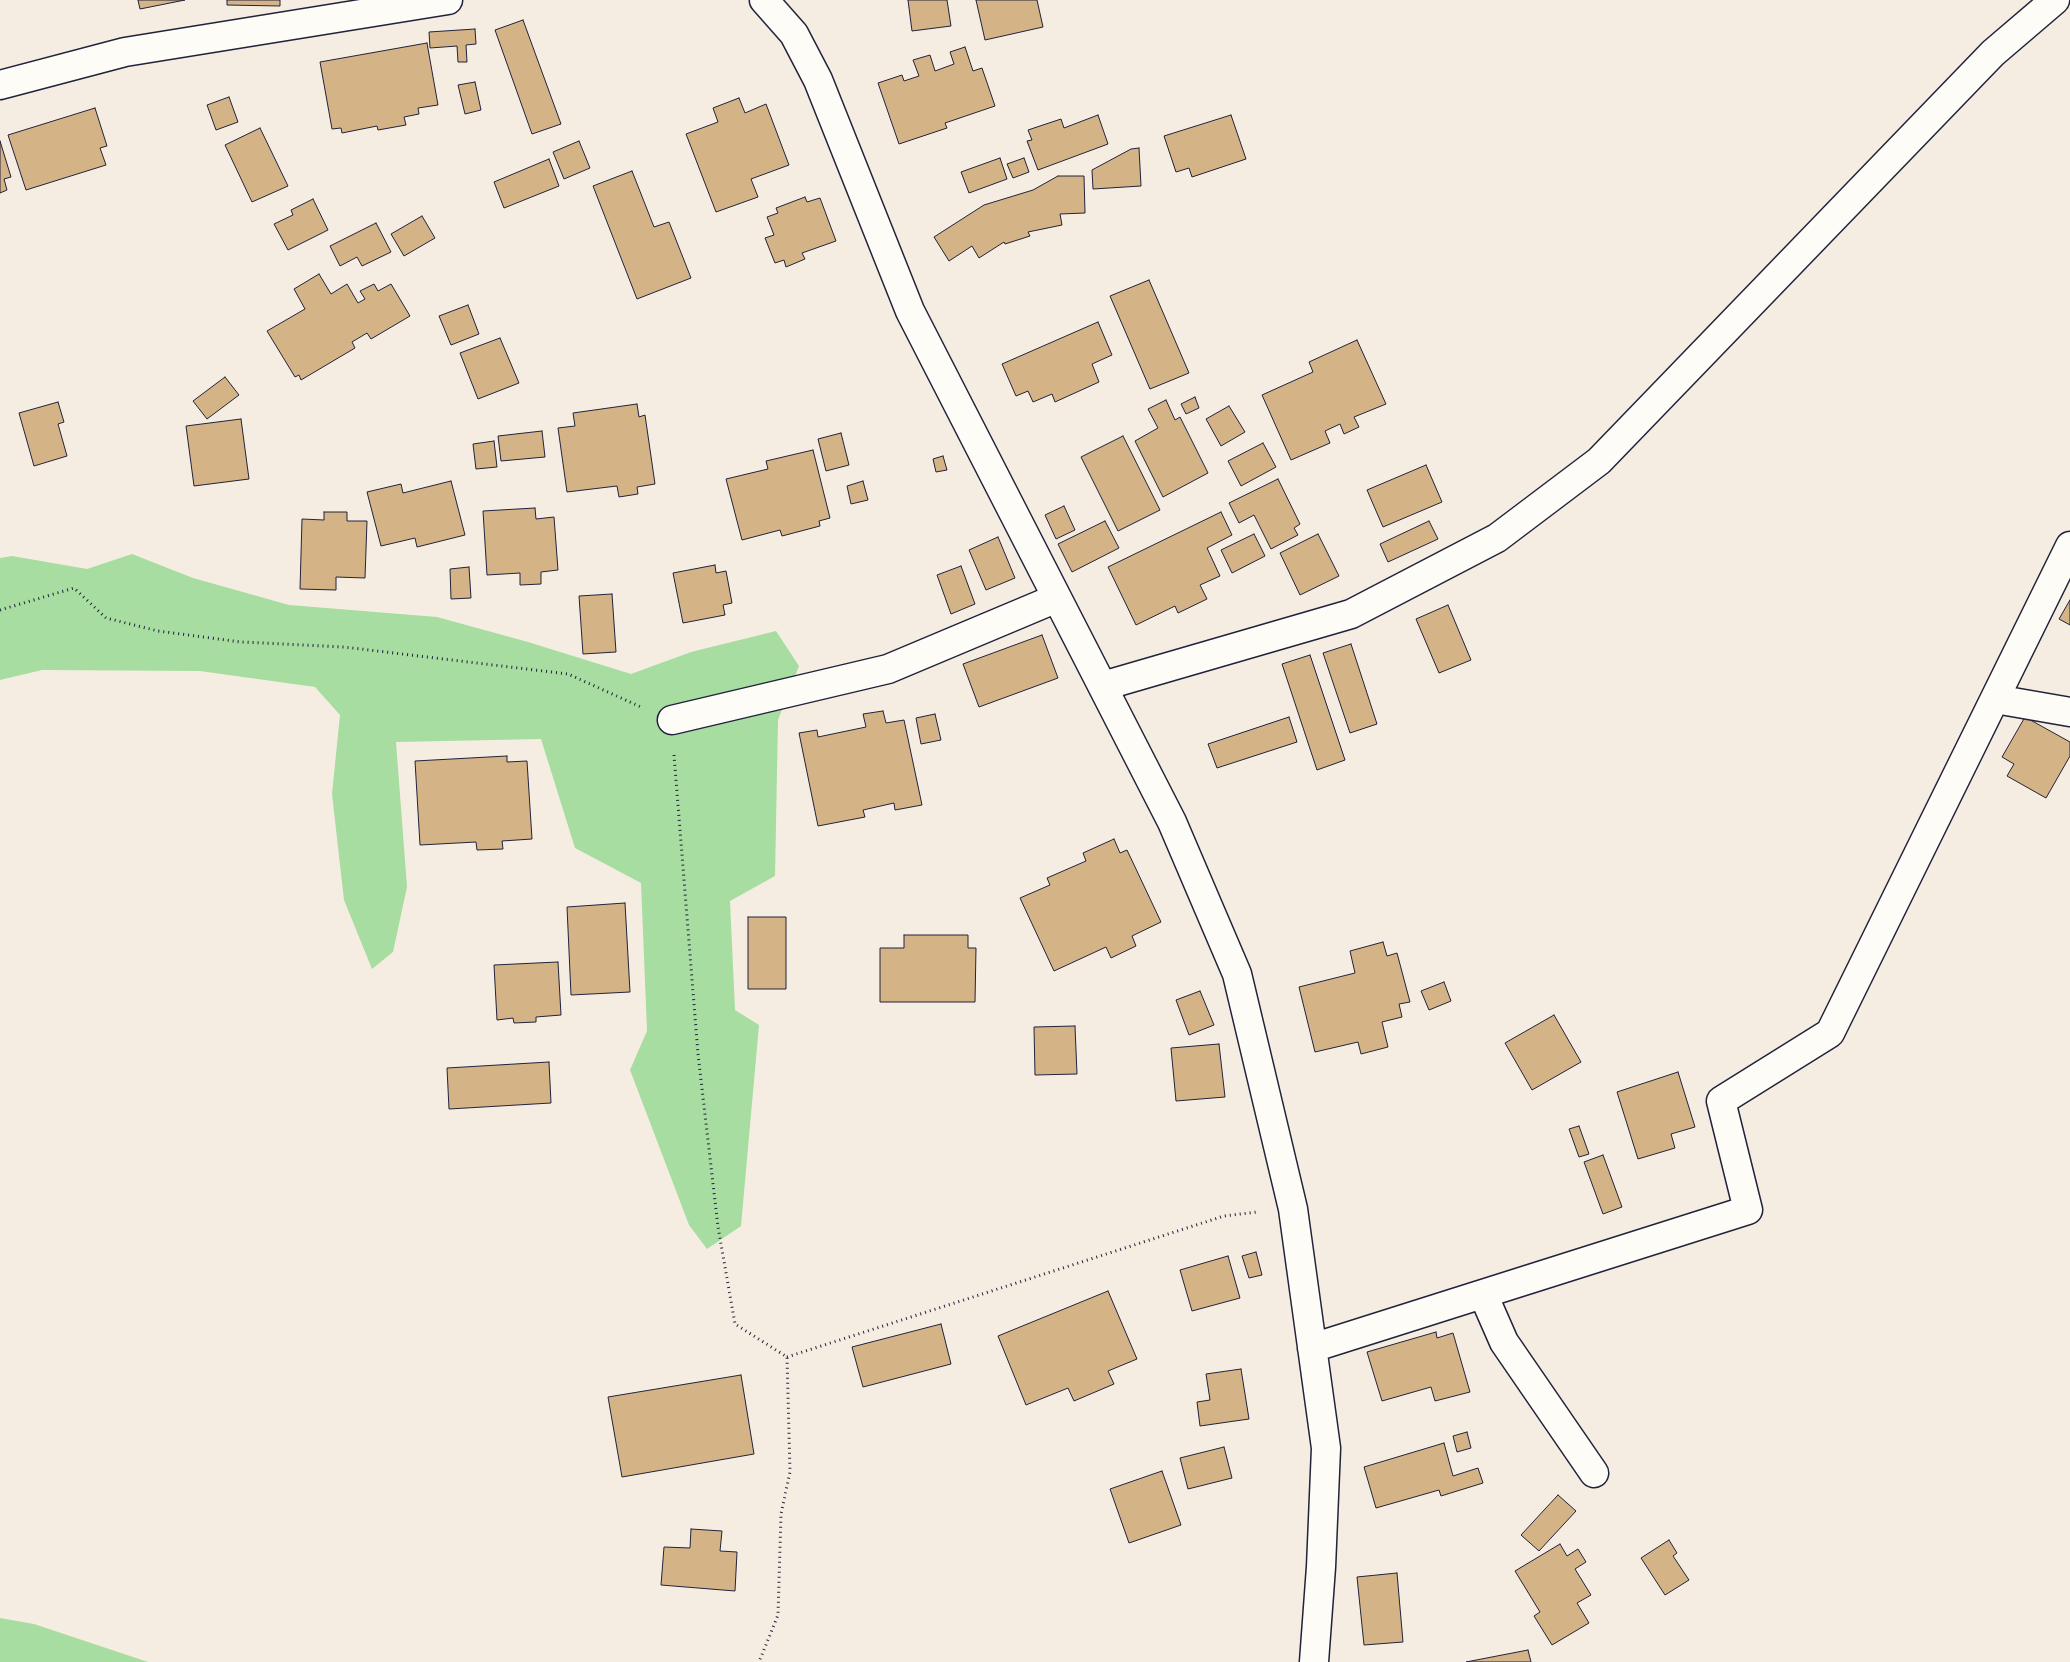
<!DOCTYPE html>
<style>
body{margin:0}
canvas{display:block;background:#f5ede1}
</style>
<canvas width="2070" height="1662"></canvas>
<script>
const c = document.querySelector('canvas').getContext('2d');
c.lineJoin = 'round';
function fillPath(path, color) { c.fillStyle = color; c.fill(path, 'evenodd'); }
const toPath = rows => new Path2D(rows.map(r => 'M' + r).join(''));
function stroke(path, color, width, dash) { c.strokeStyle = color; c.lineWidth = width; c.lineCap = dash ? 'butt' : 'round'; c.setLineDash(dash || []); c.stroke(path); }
fillPath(toPath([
 [132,554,193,578,289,605,437,617,528,642,631,674,691,652,776,631,799,666,778,720,775,876,730,901,735,1010,759,1025,741,1226,707,1249,689,1225,630,1070,647,1031,641,883,575,848,541,739,396,742,407,887,393,952,372,969,344,900,332,794,340,715,315,687,200,671,42,670,0,680,0,558,12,556,87,569],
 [0,1618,34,1624,148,1662,0,1662]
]), '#a7dda0');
const building = toPath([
 [138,0,185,0,140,9,138,0],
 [227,0,280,0,280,6,227,5,227,0],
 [908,0,947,0,951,26,912,31,908,0],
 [976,0,1037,0,1043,27,985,40,976,0],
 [523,20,561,124,532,134,495,30,523,20],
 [475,29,476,44,466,45,467,62,458,62,457,46,430,48,429,32,475,29],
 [427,43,438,105,418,108,419,114,404,117,406,125,378,130,377,126,342,133,341,128,332,129,320,62,427,43],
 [965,47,973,71,982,68,995,106,945,123,947,128,899,144,878,83,902,75,904,81,919,76,913,60,930,55,935,71,954,64,950,52,965,47],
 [475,82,481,110,465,114,458,85,475,82],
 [229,97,238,122,216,130,207,105,229,97],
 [739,98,745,113,766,104,789,165,751,179,758,197,716,212,686,134,718,122,713,108,739,98],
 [95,108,107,146,100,148,106,165,26,190,8,135,95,108],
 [1098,115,1108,144,1038,170,1027,141,1032,140,1028,130,1061,119,1064,128,1098,115],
 [1231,115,1246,159,1192,177,1189,168,1176,172,1164,136,1231,115],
 [260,128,288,186,252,202,225,145,260,128],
 [0,141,11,177,4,179,7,190,0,193,0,141],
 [579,141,590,168,564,179,553,152,579,141],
 [1139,148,1141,186,1093,189,1092,170,1131,149,1139,148],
 [1000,158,1007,179,969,193,961,172,1000,158],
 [1024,158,1029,172,1013,178,1007,164,1024,158],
 [549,159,559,186,504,208,494,182,549,159],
 [632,171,654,227,669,222,691,278,637,299,593,186,632,171],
 [1058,176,1084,176,1085,213,1060,214,1062,225,1028,232,1030,236,1005,244,1004,242,979,258,972,246,949,261,934,237,984,205,1033,190,1058,176],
 [805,197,807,202,820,198,836,241,802,253,805,259,786,267,784,260,775,263,765,238,774,235,767,217,778,213,776,208,805,197],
 [313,199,328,230,288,250,274,224,293,215,291,210,313,199],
 [422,216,435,238,404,256,391,234,422,216],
 [376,223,391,252,362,266,357,257,340,266,330,246,376,223],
 [319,274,331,294,347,284,358,303,365,299,360,291,374,284,378,291,391,284,410,316,371,339,367,333,352,342,355,348,301,380,299,375,295,377,267,331,305,309,294,289,319,274],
 [1149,280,1189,373,1150,389,1110,296,1149,280],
 [468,305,479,334,451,345,439,316,468,305],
 [1098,322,1112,355,1092,364,1099,382,1055,402,1052,394,1033,402,1028,391,1016,396,1002,364,1098,322],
 [500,338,519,383,478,399,460,353,500,338],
 [1357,340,1386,404,1354,417,1359,427,1344,434,1340,424,1325,431,1330,443,1291,460,1262,395,1313,372,1309,362,1357,340],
 [225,377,239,395,207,419,193,401,225,377],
 [1195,397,1199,408,1186,414,1181,404,1195,397],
 [1166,400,1175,420,1180,417,1208,473,1163,497,1135,441,1158,428,1148,409,1166,400],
 [58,402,64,422,58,424,67,456,34,466,19,413,58,402],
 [637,404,639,417,645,415,655,484,637,487,638,494,619,497,617,486,567,492,558,428,575,426,573,413,637,404],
 [1229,406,1245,432,1221,446,1206,419,1229,406],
 [241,419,249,479,194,486,186,426,241,419],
 [542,431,545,457,501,461,498,436,542,431],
 [841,433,849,465,826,471,818,439,841,433],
 [1123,436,1160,510,1118,531,1081,457,1123,436],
 [494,441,497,467,476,469,473,444,494,441],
 [1263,443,1276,467,1241,486,1228,461,1263,443],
 [813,450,830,518,819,521,820,526,782,536,780,530,742,540,726,479,768,469,766,461,813,450],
 [943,456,947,470,936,472,933,459,943,456],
 [1426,465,1442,502,1383,527,1367,490,1426,465],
 [1278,479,1300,524,1294,528,1298,535,1271,549,1254,515,1239,523,1229,503,1278,479],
 [451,481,465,535,417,547,415,538,381,546,367,492,401,484,403,493,451,481],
 [863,481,868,500,851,504,847,486,863,481],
 [1064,506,1075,530,1056,539,1045,515,1064,506],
 [535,508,536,519,554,517,558,570,541,572,541,584,520,585,520,573,487,575,483,511,535,508],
 [324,512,347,512,347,521,367,521,365,578,336,577,336,590,300,589,302,519,324,520,324,512],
 [1221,512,1232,535,1207,548,1220,576,1200,585,1207,599,1178,613,1175,606,1136,625,1108,567,1221,512],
 [1105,521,1119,548,1072,572,1058,544,1105,521],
 [1429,521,1438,539,1388,562,1380,544,1429,521],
 [1254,534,1265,556,1232,573,1221,550,1254,534],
 [1318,534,1339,576,1300,595,1280,553,1318,534],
 [998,537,1015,578,986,590,969,550,998,537],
 [715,565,716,573,726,571,732,603,723,605,725,615,683,623,673,573,715,565],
 [961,566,975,604,951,614,937,575,961,566],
 [469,567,471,598,451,599,450,569,469,567],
 [612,594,616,652,583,654,579,596,612,594],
 [2070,600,2070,625,2059,619,2070,600],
 [1448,605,1471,660,1439,673,1416,619,1448,605],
 [1042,635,1058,678,979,707,963,664,1042,635],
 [1351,644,1377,724,1350,733,1323,653,1351,644],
 [1310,655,1345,760,1317,770,1282,664,1310,655],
 [883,711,886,723,904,720,922,805,895,810,894,803,863,810,865,817,818,826,799,733,817,730,818,737,866,727,863,714,883,711],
 [935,714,941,740,921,744,916,718,935,714],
 [1289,717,1297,742,1217,768,1208,744,1289,717],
 [2025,717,2070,742,2070,756,2046,798,2007,776,2014,764,2002,757,2025,717],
 [507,756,507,762,527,761,532,839,502,841,503,849,477,850,476,842,420,845,415,761,507,756],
 [1114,839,1120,853,1127,850,1161,922,1132,936,1136,946,1111,958,1106,947,1054,971,1020,898,1050,885,1047,878,1086,861,1083,853,1114,839],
 [625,903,630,992,571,995,567,907,625,903],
 [748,917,786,917,786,989,748,989,748,917],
 [904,935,968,935,968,948,976,948,975,1002,880,1002,880,948,904,948,904,935],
 [1383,942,1387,956,1397,953,1410,1002,1399,1004,1402,1017,1382,1022,1388,1047,1361,1054,1358,1042,1315,1052,1299,987,1355,973,1350,951,1383,942],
 [558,962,561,1015,536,1017,536,1022,514,1023,513,1018,497,1020,494,965,558,962],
 [1444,982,1451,1001,1429,1010,1421,991,1444,982],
 [1200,991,1214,1025,1189,1035,1176,1000,1200,991],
 [1554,1015,1581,1062,1532,1090,1505,1043,1554,1015],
 [1075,1026,1077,1074,1035,1075,1034,1027,1075,1026],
 [1219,1044,1225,1097,1176,1101,1171,1048,1219,1044],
 [549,1062,551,1103,449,1109,447,1068,549,1062],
 [1678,1072,1695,1127,1671,1134,1675,1148,1638,1159,1617,1092,1678,1072],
 [1579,1126,1589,1154,1579,1157,1569,1129,1579,1126],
 [1603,1155,1622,1207,1603,1214,1584,1162,1603,1155],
 [1256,1252,1262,1275,1249,1278,1242,1256,1256,1252],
 [1228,1256,1240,1298,1192,1311,1180,1270,1228,1256],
 [1108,1291,1137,1359,1108,1371,1114,1384,1074,1401,1068,1388,1026,1405,998,1336,1108,1291],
 [941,1324,951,1364,863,1387,852,1347,941,1324],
 [1436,1332,1437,1338,1453,1333,1470,1392,1435,1401,1431,1387,1382,1401,1367,1352,1436,1332],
 [1241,1369,1249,1419,1200,1426,1197,1402,1210,1400,1206,1374,1241,1369],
 [741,1375,754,1454,622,1477,608,1397,741,1375],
 [1467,1432,1471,1448,1457,1452,1453,1436,1467,1432],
 [1444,1443,1453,1476,1478,1468,1483,1483,1441,1496,1439,1490,1376,1508,1364,1467,1444,1443],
 [1224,1447,1232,1478,1188,1489,1180,1458,1224,1447],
 [1162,1471,1181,1525,1129,1543,1110,1489,1162,1471],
 [1558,1495,1576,1511,1539,1551,1521,1535,1558,1495],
 [691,1529,722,1531,720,1551,737,1552,735,1591,661,1585,664,1547,690,1548,691,1529],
 [1669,1540,1677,1553,1673,1556,1689,1580,1665,1595,1641,1558,1669,1540],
 [1560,1544,1567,1556,1578,1549,1586,1562,1575,1569,1591,1595,1577,1603,1589,1623,1552,1645,1534,1616,1540,1612,1515,1571,1560,1544],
 [1397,1573,1403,1642,1364,1645,1357,1577,1397,1573],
 [1528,1650,1531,1662,1466,1662,1528,1650]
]);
fillPath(building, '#d4b387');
stroke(building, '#22223b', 1);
const minor = toPath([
 [764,0,794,34,818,80,910,311,1172,822,1237,974,1293,1209,1326,1448,1321,1567,1314,1662],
 [0,85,125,52,448,0],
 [1103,686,1351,614,1497,538,1599,461,1993,53,2055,0],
 [1995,699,2070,712],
 [672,720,888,669,1057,598],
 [1483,1294,1504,1342,1594,1473],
 [1312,1348,1748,1210,1721,1101,1830,1033,2070,546]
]);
stroke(minor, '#22223b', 31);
stroke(toPath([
 [0,610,74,588,106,618,158,631,241,642,344,647,568,674,641,707],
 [674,755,698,1054,718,1227,735,1324,787,1357,790,1472,781,1514,778,1615,759,1662],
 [787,1357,1224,1216,1257,1212]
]), '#22223b', 3, [1, 4]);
stroke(minor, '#fdfcf7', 28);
</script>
